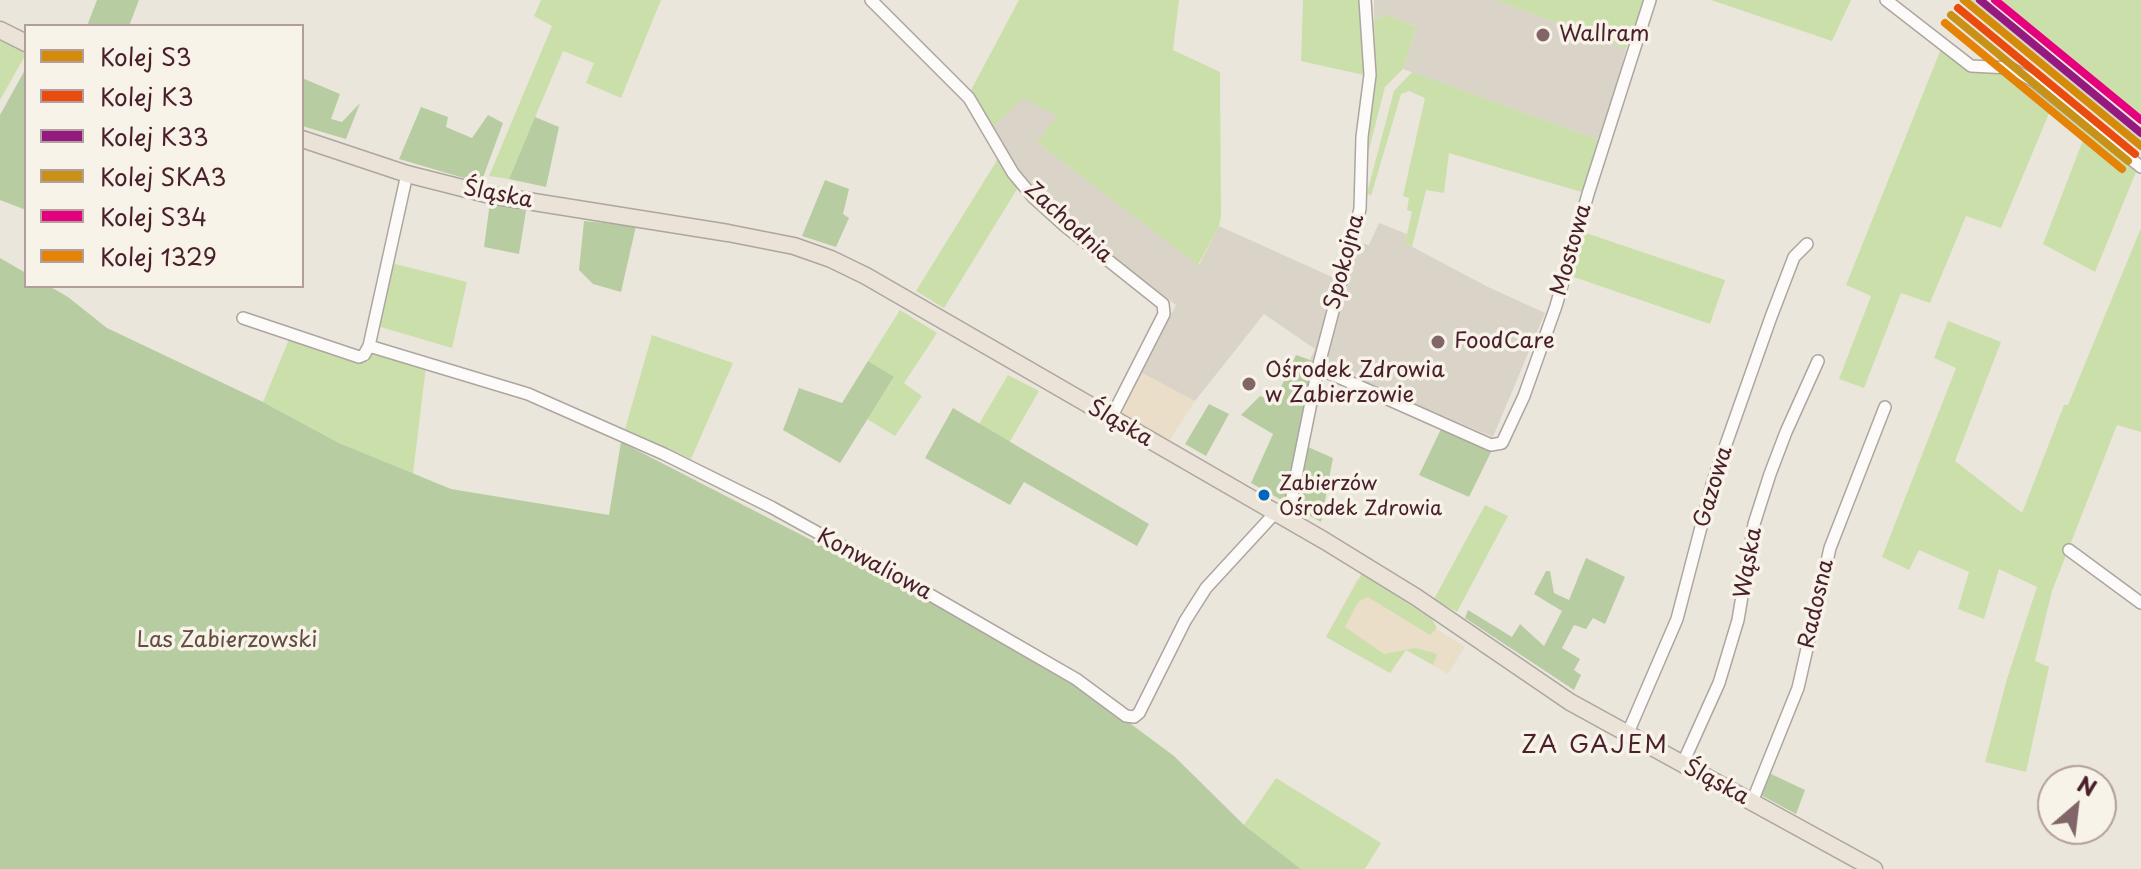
<!DOCTYPE html>
<meta charset="utf-8">
<style>
body{margin:0}
#map{position:relative;width:2141px;height:869px;overflow:hidden;background:#ebe6db;font-family:"Playpen Sans",sans-serif}
canvas{display:block}
.legend{position:absolute;left:24px;top:24px;width:280px;height:264px;box-sizing:border-box;background:#f7f3e8;border:2px solid #b29e9c;margin:0;padding:10px 14px;list-style:none;font-size:24px;color:#4a1f2b}
.legend li{display:flex;align-items:center;gap:16px;height:40px}
.legend b{width:40px;border:2px solid #b29e9c}
.north{position:absolute;left:2037px;top:765px;width:80px;height:80px;box-sizing:border-box;background:#f7f3e8;border:2px solid #b29e9c;border-radius:50%;rotate:28deg;font-size:22px;font-weight:700;line-height:32px;text-align:center;color:#4a1f2b}
.north::after{content:'';display:block;margin:auto;width:28px;height:36px;background:#826569;clip-path:polygon(50% 0,100% 100%,50% 72%,0 100%)}
</style>
<div id="map">
<canvas width="2141" height="869"></canvas>
<ul class="legend">
<li><b style="height:10px;background:#d48b09"></b>Kolej S3</li>
<li><b style="height:10px;background:#e84d0f"></b>Kolej K3</li>
<li><b style="height:10px;background:#951a80"></b>Kolej K33</li>
<li><b style="height:10px;background:#c89118"></b>Kolej SKA3</li>
<li><b style="height:10px;background:#e5007d"></b>Kolej S34</li>
<li><b style="height:10px;background:#e48306"></b>Kolej 1329</li>
</ul>
<div class="north">N</div>
</div>
<script>
const c = document.querySelector('canvas').getContext('2d');
c.lineJoin = 'round';
function fillPath(path, color) { c.fillStyle = color; c.fill(path, 'evenodd'); }
const toPath = rows => new Path2D(rows.map(r => 'M' + r).join(''));
function stroke(path, color, width, dash) { c.strokeStyle = color; c.lineWidth = width; c.lineCap = dash ? 'butt' : 'round'; c.setLineDash(dash || []); c.stroke(path); }
function write(font, color, halo, rows, align = 'center') {
  c.font = font + ' "Playpen Sans",sans-serif'; c.lineWidth = 7; c.setLineDash([]); c.textBaseline = 'middle'; c.strokeStyle = halo; c.fillStyle = color; for (const [text, x, y, turn = 0] of rows) {
    c.save(); c.translate(x, y); c.rotate((+turn || 0) * Math.PI / 180); c.textAlign = isNaN(turn) ? turn : align; if (halo) c.strokeText(text, 0, 0); c.fillText(text, 0, 0); c.restore();
  }
}
fillPath(toPath([
 [1140,372,1195,401,1169,441,1118,413],
 [1357,579,1465,647,1448,674,1406,650,1390,673,1326,637]
]), '#eadec9');
fillPath(toPath([
 [1374,0,1496,0,1626,49,1602,141,1403,69,1417,27,1385,14,1374,21],
 [1958,0,1984,0,2031,41,2141,128,2141,150],
 [1023,97,1058,116,1037,142,1199,265,1219,226,1343,282,1356,242,1369,245,1379,223,1407,234,1405,243,1488,287,1545,313,1493,437,1310,360,1315,349,1264,314,1195,401,1140,372,1176,305,1070,226,1021,176,993,127]
]), '#d9d3c8');
fillPath(toPath([
 [541,0,661,0,621,98,586,83,594,63,563,51,509,179,489,176,552,26,534,16],
 [1019,0,1179,0,1173,50,1220,72,1221,216,1219,226,1198,265,1037,142,1057,116,1023,98,993,127,970,92],
 [1303,0,1362,0,1368,76,1301,61],
 [1496,0,1644,0,1626,49],
 [1711,0,1851,0,1832,41],
 [1998,0,2141,0,2141,121,2062,56],
 [1385,14,1417,27,1403,69,1385,87,1362,177,1375,71,1374,21],
 [0,35,26,48,26,54,0,100],
 [1943,44,1974,64,2010,70,2059,105,2136,172,2095,272,2043,244,2085,135,2050,111,2001,228,1966,216,1930,303,1901,293,1864,388,1839,379,1871,296,1846,285],
 [1412,72,1602,141,1585,193,1449,153,1444,193,1426,190,1412,247,1405,243,1412,212,1407,210,1409,198,1403,196,1425,98,1409,91,1401,94,1371,196,1367,193,1394,91],
 [999,157,1019,186,944,308,916,291],
 [2141,228,2141,432,2117,425,2052,591,2035,661,2049,667,2026,772,1985,762,2007,679,2037,587,1999,569,1984,619,1958,609,1969,572,1919,550,1909,570,1882,557,1956,368,1934,358,1948,321,2001,342,1955,461,2022,513,2064,405,2068,405],
 [1583,232,1725,280,1710,324,1571,276],
 [391,263,467,282,452,348,377,326],
 [900,310,937,333,904,383,922,396,895,436,867,419,894,378,868,361],
 [652,335,733,363,691,459,625,429],
 [290,337,368,362,372,347,426,366,413,474,339,443,263,402],
 [1008,375,1039,391,1009,443,979,424],
 [1485,505,1508,516,1457,612,1434,599],
 [1362,573,1432,619,1437,628,1430,635,1368,597,1358,602,1345,627,1384,654,1415,648,1435,653,1437,655,1433,665,1406,650,1390,673,1326,637],
 [1276,778,1381,843,1365,869,1301,869,1244,825]
]), '#cbdfab');
fillPath(toPath([
 [97,0,139,0,129,26,87,26],
 [26,68,26,210,0,200,0,115],
 [302,78,340,94,331,119,342,122,360,103,346,139,302,126],
 [421,107,448,117,446,127,472,138,488,115,503,123,481,183,399,159],
 [535,117,559,127,546,187,509,179],
 [825,180,849,189,843,214,849,218,836,247,802,236],
 [490,202,526,211,519,254,484,247],
 [584,221,636,226,621,292,593,284,579,270],
 [0,258,26,273,26,286,49,286,68,297,107,328,263,402,339,443,451,489,609,515,621,442,1013,644,1077,684,1174,756,1244,825,1301,869,0,869],
 [1296,355,1313,361,1299,443,1333,458,1321,522,1251,483,1273,434,1241,415,1260,396,1274,402],
 [868,361,894,377,840,463,783,430,799,388,842,403],
 [1209,404,1229,414,1206,456,1185,444],
 [953,408,1149,524,1137,546,1024,482,1010,505,925,458],
 [1442,427,1492,450,1469,497,1419,475],
 [1586,558,1625,577,1605,624,1593,618,1586,629,1574,625,1562,648,1580,659,1574,670,1581,675,1574,690,1465,618,1468,610,1512,637,1520,624,1544,646,1562,611,1534,594,1546,571,1550,571,1554,593,1569,600],
 [1769,773,1805,790,1796,814,1759,794]
]), '#b7cda1');
const street = toPath([
 [871,0,969,98,1013,173,1033,197,1065,226,1163,304,1164,314,1111,418],
 [1886,0,1971,66,2010,68,2034,81,2141,167],
 [243,318,359,357,364,355,369,346,528,394,664,454,771,507,927,593,1076,679,1126,716,1134,717,1139,713,1185,621,1206,588,1275,513],
 [369,346,407,174],
 [1318,368,1491,445,1502,443,1524,396,1556,306,1588,194,1650,0],
 [1287,521,1318,368,1360,209,1362,137,1370,75,1365,0],
 [2069,550,2141,603],
 [1627,735,1677,619,1713,481,1771,317,1794,257,1807,244],
 [1682,765,1719,683,1738,620,1754,524,1770,474,1786,432,1818,361],
 [1752,802,1798,688,1830,548,1885,407]
]);
const primary = toPath([
 [0,30,26,43],
 [302,139,407,174,490,195,728,233,794,246,831,259,866,276,1325,541,1416,597,1570,702,1874,869]
]);
stroke(street, '#ada5a0', 14);
stroke(primary, '#ada5a0', 19);
stroke(street, '#fcfbfa', 11);
stroke(primary, '#ebe3d8', 16);
stroke(toPath([
 [1964,0,2141,146]
]), '#d48b09', 8);
stroke(toPath([
 [1958,8,2135,154]
]), '#e84d0f', 8);
stroke(toPath([
 [1980,0,2141,133]
]), '#951a80', 8);
stroke(toPath([
 [1951,15,2128,161]
]), '#c89118', 8);
stroke(toPath([
 [1995,0,2141,120]
]), '#e5007d', 8);
stroke(toPath([
 [1945,23,2122,169]
]), '#e48306', 8);
for (const [x, y, r, color] of [
 [1543,35,8,"#826569"],
 [1438,342,8,"#826569"],
 [1249,384,8,"#826569"],
 [1264,495,7,"#0065bd"]
]) { const dot = new Path2D(); dot.arc(x, y, r, 0, 2 * Math.PI); c.fillStyle = color; c.fill(dot); stroke(dot, '#f7f3e8', 3); }
write('20px', '#4a1f2b', '#f7f3e8', [
 ["Zabierzów",1279,484],
 ["Ośrodek Zdrowia",1279,509]
], 'left');
write('22px', '#4a1f2b', '#f7f3e8', [
 ["Wallram",1559,35],
 ["FoodCare",1454,342],
 ["Ośrodek Zdrowia",1265,371],
 ["w Zabierzowie",1265,396]
], 'left');
write('22px', '#4a1f2b', '#f7f3e8', [
 ["Śląska",498,195,11],
 ["Zachodnia",1068,223,42],
 ["Mostowa",1572,250,-74],
 ["Spokojna",1345,262,-75],
 ["Śląska",1120,424,30],
 ["Gazowa",1714,487,-73],
 ["Wąska",1749,563,-80],
 ["Konwaliowa",874,565,28],
 ["Radosna",1817,604,-77],
 ["Śląska",1716,783,28]
]);
write('22px', '#644e41', '#f7f3e8', [
 ["Las Zabierzowski",227,641]
]);
c.letterSpacing = '2px';
write('24px', '#4a1f2b', '#f7f3e8', [
 ["ZA GAJEM",1595,746]
]);
c.letterSpacing = '0px';
</script>
